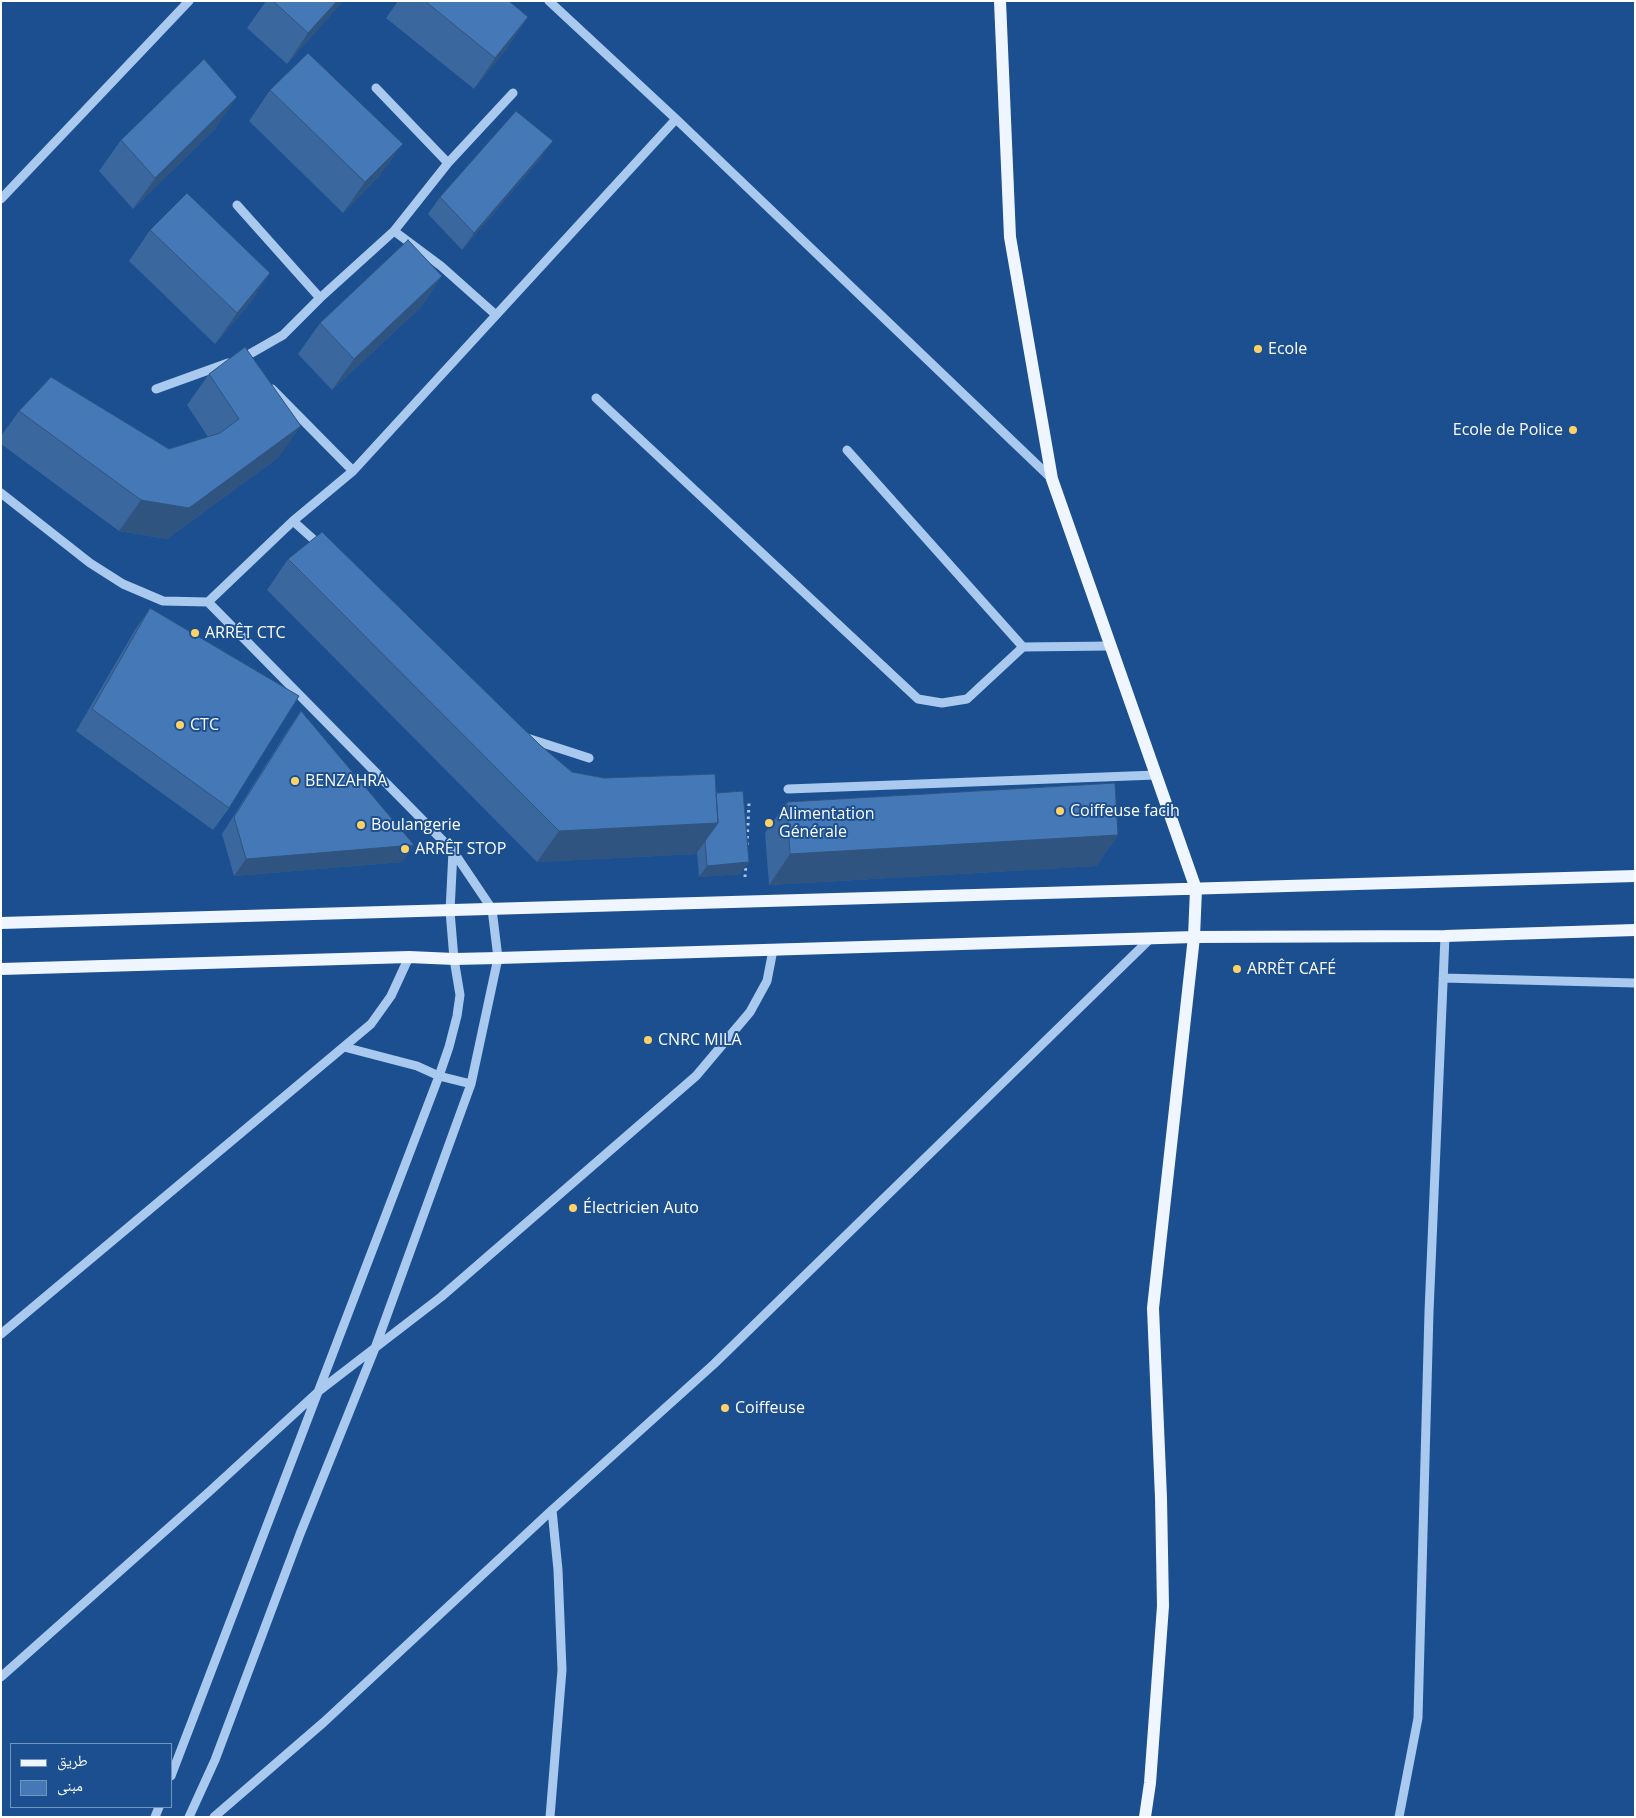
<!DOCTYPE html>
<meta charset="utf-8">
<style>
body{margin:0}
#map{position:relative;width:1636px;height:1818px;overflow:hidden;background:#1b4f8f;font-family:"Open Sans","Noto Naskh Arabic",sans-serif}
canvas{display:block}
.frame{position:absolute;inset:0;border:2px solid #fff;pointer-events:none}
.legend{position:absolute;left:10px;top:1743px;width:162px;height:65px;box-sizing:border-box;background:#1b4f8f;border:1px solid #7695bc;margin:0;padding:6px 9px;list-style:none;font-size:15px;color:#fff}
.legend li{display:flex;align-items:center;gap:10px;height:25px}
.legend b{width:25px;border:1px solid #7695bc}
</style>
<div id="map">
<canvas width="1636" height="1818"></canvas>
<div class="frame"></div>
<ul class="legend">
<li><b style="height:6px;background:#f0f6ff"></b>طريق</li>
<li><b style="height:14px;background:#4478b7"></b>مبنى</li>
</ul>
</div>
<script>
const c = document.querySelector('canvas').getContext('2d');
c.lineJoin = 'round';
const toPath = rows => new Path2D(rows.map(r => 'M' + r).join(''));
function stroke(path, color, width, dash) { c.strokeStyle = color; c.lineWidth = width; c.lineCap = dash ? 'butt' : 'round'; c.setLineDash(dash || []); c.stroke(path); }
function fillPath(path, color) { c.fillStyle = color; c.fill(path, 'evenodd'); }
function write(font, color, halo, rows, align = 'center') {
  c.font = font + ' "Open Sans",sans-serif'; c.lineWidth = 4; c.setLineDash([]); c.textBaseline = 'middle'; c.strokeStyle = halo; c.fillStyle = color; for (const [text, x, y, turn = 0] of rows) {
    c.save(); c.translate(x, y); c.rotate((+turn || 0) * Math.PI / 180); c.textAlign = isNaN(turn) ? turn : align; if (halo) c.strokeText(text, 0, 0); c.fillText(text, 0, 0); c.restore();
  }
}
stroke(toPath([
 [747,845,749,803],
 [745,877,746,864]
]), '#a9c9ee', 3, [2.5, 4]);
stroke(toPath([
 [549,1,676,119,1052,479],
 [376,88,448,163],
 [1,199,189,1],
 [237,205,320,298],
 [394,231,441,266,496,315],
 [241,359,283,335,320,298,394,231,448,163,513,93],
 [156,389,228,363],
 [272,389,353,471],
 [596,398,918,699,942,703,967,699,1023,647,1111,646],
 [847,450,1023,647],
 [1,493,90,563,123,584,163,601,208,602,453,851,492,909,498,958,471,1084,375,1348,300,1534,215,1760,189,1817],
 [293,521,322,547],
 [208,602,293,521,353,471,676,119],
 [524,737,589,758],
 [788,789,1156,775],
 [1443,978,1635,983],
 [344,1047,417,1066,439,1076,471,1084],
 [1,1334,371,1024,391,996,409,957],
 [1,1677,210,1491,319,1391,441,1297,696,1076,750,1012,767,981,773,950],
 [171,1776,439,1076,449,1047,457,1016,460,995,454,959,450,911,453,851],
 [155,1817,159,1807],
 [214,1817,324,1722,552,1510],
 [550,1817,562,1670,558,1570,552,1510,714,1364,1150,939],
 [1399,1817,1418,1718,1429,1312,1445,936]
]), '#a9c9ee', 9);
stroke(toPath([
 [1000,1,1010,237,1052,479,1196,889,1194,937,1153,1308,1161,1498,1163,1606,1150,1783,1145,1817],
 [1,923,1635,876],
 [1,969,409,957,454,959,498,958,1194,937,1445,936,1635,930]
]), '#f0f6ff', 12);
fillPath(toPath([
 [266,1,343,1,287,64,247,28],
 [398,1,509,1,528,17,507,48,474,89,386,18],
 [270,90,381,174,343,213,249,121],
 [216,128,133,209,99,171,121,140],
 [541,158,462,250,428,214,440,197],
 [150,230,270,273,249,304,215,344,129,261],
 [442,276,421,307,332,390,298,354,320,323],
 [209,374,279,457,167,539,119,531,1,444,1,436,19,411,169,449,208,437,187,405],
 [288,559,540,745,572,772,604,778,716,793,741,874,699,877,697,852,696,854,537,862,267,590],
 [150,608,229,808,213,830,76,731,135,630],
 [301,711,414,845,402,862,234,876,222,834,289,728],
 [787,802,1118,835,1096,866,769,885,765,833]
]), '#3a679d');
fillPath(toPath([
 [337,1,343,1,287,64,308,33],
 [528,17,507,48,474,89,495,58],
 [237,97,216,128,133,209,155,178],
 [553,141,541,158,462,250,474,233],
 [403,144,381,174,343,213,365,182],
 [270,273,249,304,215,344,237,313],
 [442,276,421,307,332,390,354,359],
 [301,426,279,457,167,539,119,531,141,500],
 [718,823,696,854,537,862,559,831],
 [1118,835,1096,866,769,885,790,854],
 [414,845,402,862,234,876,246,859],
 [749,862,741,874,699,877,707,866]
]), '#305480');
const building = toPath([
 [273,1,337,1,308,33,273,1],
 [425,1,509,1,528,17,495,58,425,1],
 [308,53,403,144,365,182,270,90,308,53],
 [204,59,237,97,155,178,121,140,204,59],
 [516,111,553,141,474,233,440,197,516,111],
 [187,193,270,273,237,313,150,230,187,193],
 [408,240,442,276,354,359,320,323,408,240],
 [245,347,301,426,189,508,141,500,19,411,51,377,169,449,220,433,239,419,209,374,245,347],
 [322,532,540,745,572,772,604,778,715,774,718,823,559,831,288,559,322,532],
 [150,608,299,696,229,808,92,709,150,608],
 [301,711,414,845,246,859,234,817,301,711],
 [1115,783,1118,835,790,854,787,802,1115,783],
 [743,791,749,862,707,866,705,841,718,823,716,793,743,791]
]);
fillPath(building, '#4478b7');
stroke(building, '#305480', 1);
for (const [x, y, r, color] of [
 [1258,349,5,"#ffd166"],
 [1573,430,5,"#ffd166"],
 [195,633,5,"#ffd166"],
 [180,725,5,"#ffd166"],
 [295,781,5,"#ffd166"],
 [1060,811,5,"#ffd166"],
 [769,823,5,"#ffd166"],
 [361,825,5,"#ffd166"],
 [405,849,5,"#ffd166"],
 [1237,969,5,"#ffd166"],
 [648,1040,5,"#ffd166"],
 [573,1208,5,"#ffd166"],
 [725,1408,5,"#ffd166"]
]) { const dot = new Path2D(); dot.arc(x, y, r, 0, 2 * Math.PI); c.fillStyle = color; c.fill(dot); stroke(dot, '#1b4f8f', 2); }
write('16px', '#fff', '#1b4f8f', [
 ["Ecole",1268,349],
 ["Ecole de Police",1563,430,"right"],
 ["ARRÊT CTC",205,633],
 ["CTC",190,725],
 ["BENZAHRA",305,781],
 ["Coiffeuse facih",1070,811],
 ["Alimentation",779,814],
 ["Générale",779,832],
 ["Boulangerie",371,825],
 ["ARRÊT STOP",415,849],
 ["ARRÊT CAFÉ",1247,969],
 ["CNRC MILA",658,1040],
 ["Électricien Auto",583,1208],
 ["Coiffeuse",735,1408]
], 'left');
</script>
